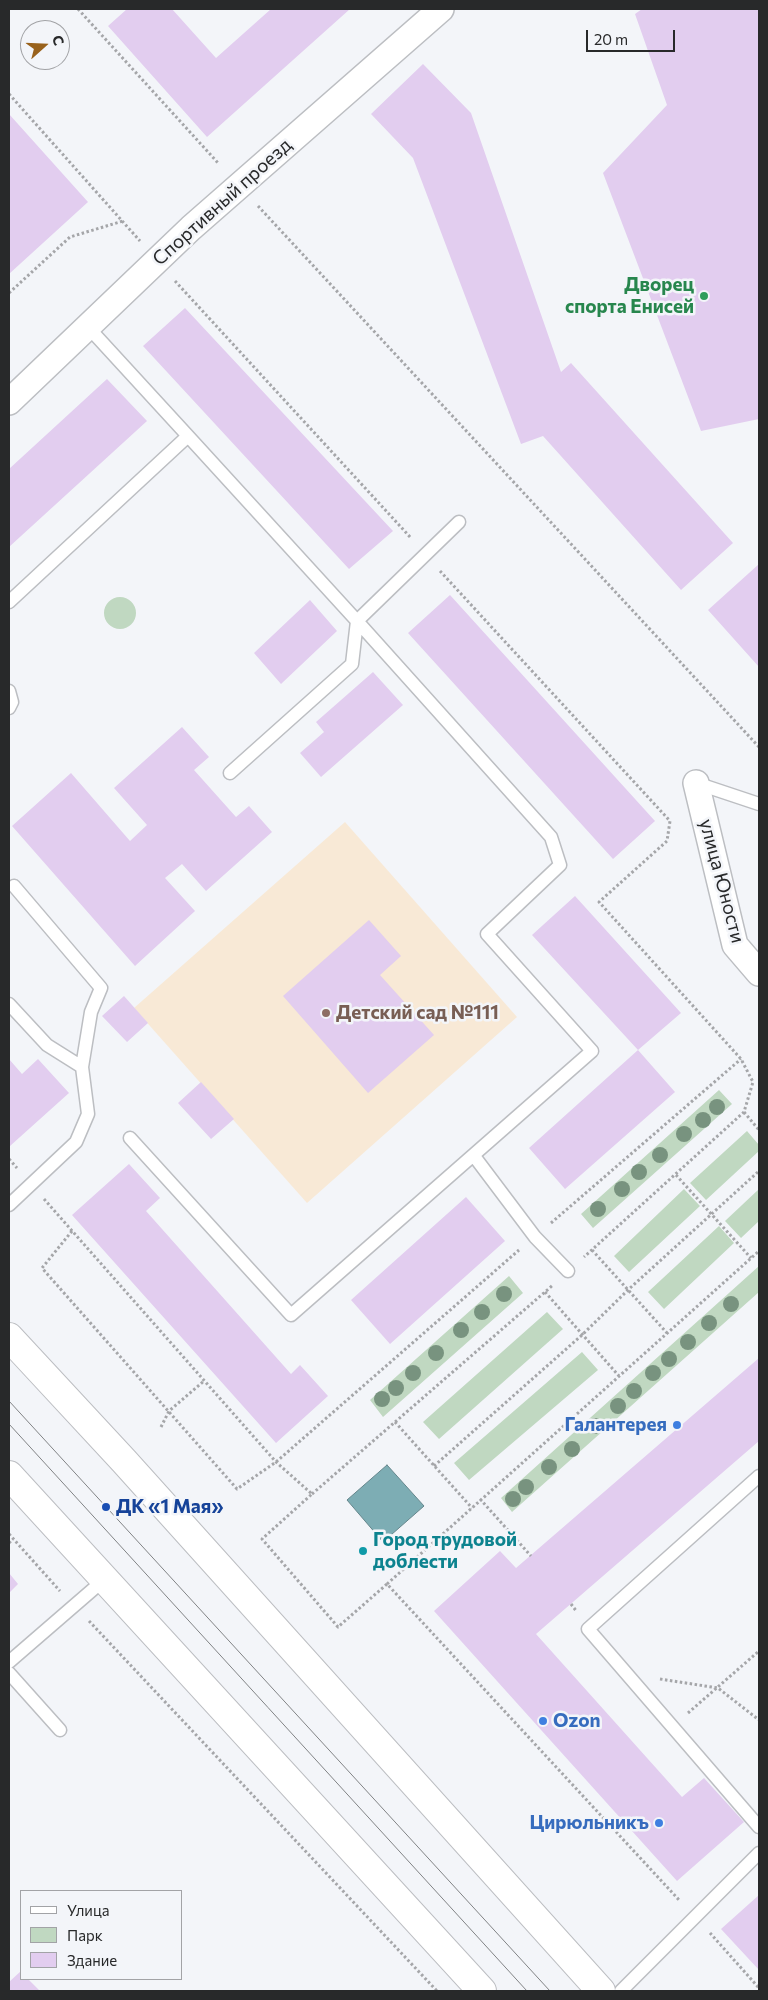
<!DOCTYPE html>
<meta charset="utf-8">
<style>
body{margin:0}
#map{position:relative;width:768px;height:2000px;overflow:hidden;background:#f3f5f9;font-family:Commissioner,sans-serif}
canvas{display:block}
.frame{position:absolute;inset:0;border:10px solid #28292a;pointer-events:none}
.legend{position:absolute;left:20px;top:1890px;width:162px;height:90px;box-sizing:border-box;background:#f3f5f9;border:1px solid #a2a3a6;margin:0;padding:6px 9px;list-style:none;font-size:15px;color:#28292a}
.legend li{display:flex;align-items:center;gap:10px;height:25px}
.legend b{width:25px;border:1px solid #a2a3a6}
.north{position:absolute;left:20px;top:20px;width:50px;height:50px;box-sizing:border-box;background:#f3f5f9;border:1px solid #a2a3a6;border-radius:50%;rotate:70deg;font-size:14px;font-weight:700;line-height:20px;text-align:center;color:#28292a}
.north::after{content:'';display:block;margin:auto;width:18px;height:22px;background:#99621c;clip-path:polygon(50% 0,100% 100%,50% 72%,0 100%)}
.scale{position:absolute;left:586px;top:30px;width:89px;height:22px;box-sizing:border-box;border:2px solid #28292a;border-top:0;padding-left:6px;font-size:15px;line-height:18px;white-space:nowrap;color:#28292a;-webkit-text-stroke:4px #f3f5f9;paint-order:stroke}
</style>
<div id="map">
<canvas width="768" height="2000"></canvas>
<div class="frame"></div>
<ul class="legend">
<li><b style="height:6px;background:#fff"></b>Улица</li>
<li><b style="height:14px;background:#c0d8c1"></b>Парк</li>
<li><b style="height:14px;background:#e2cdef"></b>Здание</li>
</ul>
<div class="north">С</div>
<div class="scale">20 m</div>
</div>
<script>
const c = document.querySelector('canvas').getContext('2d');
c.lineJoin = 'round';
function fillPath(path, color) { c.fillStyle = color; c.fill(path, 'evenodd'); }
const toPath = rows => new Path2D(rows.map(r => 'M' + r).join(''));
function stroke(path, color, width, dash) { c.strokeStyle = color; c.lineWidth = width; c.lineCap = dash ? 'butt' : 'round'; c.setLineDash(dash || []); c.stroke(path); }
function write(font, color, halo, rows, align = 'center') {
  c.font = font + ' Commissioner,sans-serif'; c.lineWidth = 5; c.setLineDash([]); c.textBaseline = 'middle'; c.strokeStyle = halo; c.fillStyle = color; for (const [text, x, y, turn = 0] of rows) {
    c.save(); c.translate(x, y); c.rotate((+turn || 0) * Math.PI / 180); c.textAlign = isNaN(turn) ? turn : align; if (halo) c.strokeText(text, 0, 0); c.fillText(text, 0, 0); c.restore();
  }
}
fillPath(toPath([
 [345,822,517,1017,307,1203,134,1008]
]), '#f8e9d6');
fillPath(toPath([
 '104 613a16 16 0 1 1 32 0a16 16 0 1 1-32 0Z',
 [719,1090,732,1104,593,1228,581,1214],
 [747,1131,759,1145,759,1151,706,1200,690,1183],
 [684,1189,700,1206,629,1272,614,1256],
 [759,1189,759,1221,741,1238,725,1221],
 [719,1226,734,1243,664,1309,648,1292],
 [759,1266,759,1292,512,1512,501,1498],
 [509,1276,523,1293,383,1417,370,1400],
 [547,1312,563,1329,439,1439,423,1422],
 [582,1352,598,1370,469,1480,454,1463]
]), '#c0d8c1');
const water = toPath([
 [387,1465,424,1506,383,1542,347,1500,387,1465]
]);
fillPath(water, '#7dadb4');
stroke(water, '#64858b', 1);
fillPath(toPath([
 [127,9,172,9,216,58,271,9,350,9,207,137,108,26],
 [642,9,759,9,759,419,701,431,603,173,667,105,635,14],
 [423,64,471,113,561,372,571,363,733,543,681,590,543,436,521,444,413,158,371,114],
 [9,114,88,202,9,274],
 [185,308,393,531,349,569,143,346],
 [107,379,147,421,9,547,9,469],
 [759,564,759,667,708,610],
 [450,595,655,821,613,859,408,633],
 [310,600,337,631,281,684,254,653],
 [373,672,403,705,321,777,300,753,324,732,316,722],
 [182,727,209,757,194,770,236,817,249,806,272,832,206,891,182,864,165,878,195,911,135,966,12,826,71,773,130,841,147,825,114,788],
 [575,896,681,1013,638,1050,532,935],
 [369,920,401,956,380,975,434,1035,368,1093,283,996],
 [124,996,148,1023,127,1042,102,1016],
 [638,1050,675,1092,565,1189,529,1148],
 [9,1059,22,1074,38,1059,69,1093,10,1146],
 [201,1082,234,1119,211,1139,178,1103],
 [129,1164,160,1198,146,1211,291,1374,300,1365,328,1396,276,1443,72,1215],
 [466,1197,505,1241,390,1344,351,1300],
 [759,1358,759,1441,536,1634,682,1797,704,1778,744,1822,677,1881,434,1611,500,1551,516,1568],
 [9,1573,18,1584,9,1593],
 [759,1895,759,1970,721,1929],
 [21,1971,21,1979,28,1979,40,1991,9,1991,9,1982]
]), '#e2cdef');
const lane = toPath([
 [88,327,188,436],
 [9,602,188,436,357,621,352,664,230,773],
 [9,691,12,702,9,708],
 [696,783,759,804],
 [14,886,101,988,91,1012,82,1067],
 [9,1004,47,1045,82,1067,88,1114,76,1142,9,1205],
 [130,1138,291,1315,592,1051,487,934,560,865,551,837,357,621,459,522],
 [474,1156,535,1237,568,1271],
 [759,1476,588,1629,759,1827],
 [9,1662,105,1579],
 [9,1673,60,1730],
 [621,1991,759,1853]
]);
const street = toPath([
 [9,402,191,228,441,9],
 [696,783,735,945,759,973]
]);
const highway = toPath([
 [9,1337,124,1461,601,1991],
 [9,1475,482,1991]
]);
stroke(lane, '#bcbec2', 15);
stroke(street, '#bcbec2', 28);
stroke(highway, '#bcbec2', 30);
stroke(toPath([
 [78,9,219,164],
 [9,94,140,241],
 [258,206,759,747],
 [175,281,411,538],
 [9,293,70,237,123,221],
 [440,571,670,821,667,841,599,902,741,1059,753,1082,744,1112,584,1257],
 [744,1112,759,1130],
 [9,1159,17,1168],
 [676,1175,751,1258],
 [44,1199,276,1462,312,1494,262,1539,338,1627,387,1584,680,1901],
 [551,1223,741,1059],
 [72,1231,42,1268,237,1489,276,1462,519,1250],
 [592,1250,667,1333],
 [545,1292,619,1376],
 [395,1422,472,1508],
 [161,1427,169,1411,204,1381],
 [434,1466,582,1335,629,1289,759,1171],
 [312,1494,553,1285],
 [480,1501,481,1500,531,1556],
 [9,1534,60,1591],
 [9,1543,13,1539],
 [387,1584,759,1251],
 [571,1604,577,1612],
 [89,1621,437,1991],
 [660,1679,718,1688,759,1720],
 [688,1713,759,1651],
 [710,1933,759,1988]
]), '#a5a6a9', 3, [2.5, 2.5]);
stroke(lane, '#fff', 12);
stroke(street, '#fff', 25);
stroke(highway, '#fff', 28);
stroke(toPath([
 [9,1401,550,1991],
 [9,1424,527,1991]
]), '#818385', 1);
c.fillStyle = '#78937f';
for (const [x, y] of [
 [717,1107],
 [703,1120],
 [684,1134],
 [660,1155],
 [639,1172],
 [622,1189],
 [598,1209],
 [504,1294],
 [731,1304],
 [482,1312],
 [709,1323],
 [461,1330],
 [688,1342],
 [436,1353],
 [669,1359],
 [413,1373],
 [653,1373],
 [396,1388],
 [634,1391],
 [382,1399],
 [618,1406],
 [595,1426],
 [572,1449],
 [549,1467],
 [526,1487],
 [513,1499]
]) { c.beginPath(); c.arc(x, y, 8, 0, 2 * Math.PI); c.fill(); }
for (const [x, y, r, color] of [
 [704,296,5,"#2e9e5b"],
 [326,1013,5,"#8d6e63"],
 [677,1425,5,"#3f7fe0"],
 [106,1507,5,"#1a4fb4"],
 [363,1551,5,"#0f9aa8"],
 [543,1721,5,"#3f7fe0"],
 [659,1823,5,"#3f7fe0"]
]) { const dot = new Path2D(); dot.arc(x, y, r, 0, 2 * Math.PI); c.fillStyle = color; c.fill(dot); stroke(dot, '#f3f5f9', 2); }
write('19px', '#28292a', '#f3f5f9', [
 ["Спортивный проезд",222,202,-42],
 ["улица Юности",722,881,75]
]);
write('bold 19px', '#27864d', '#f3f5f9', [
 ["Дворец",694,285],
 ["спорта Енисей",694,307]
], 'right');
write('bold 19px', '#785e54', '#f3f5f9', [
 ["Детский сад №111",336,1013]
], 'left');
write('bold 19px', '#366cbe', '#f3f5f9', [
 ["Галантерея",667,1425],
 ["Ozon",553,1721,"left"],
 ["Цирюльникъ",649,1823]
], 'right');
write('bold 19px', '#164399', '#f3f5f9', [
 ["ДК «1 Мая»",116,1507]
], 'left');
write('bold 19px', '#0d838f', '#f3f5f9', [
 ["Город трудовой",373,1540],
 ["доблести",373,1562]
], 'left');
</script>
